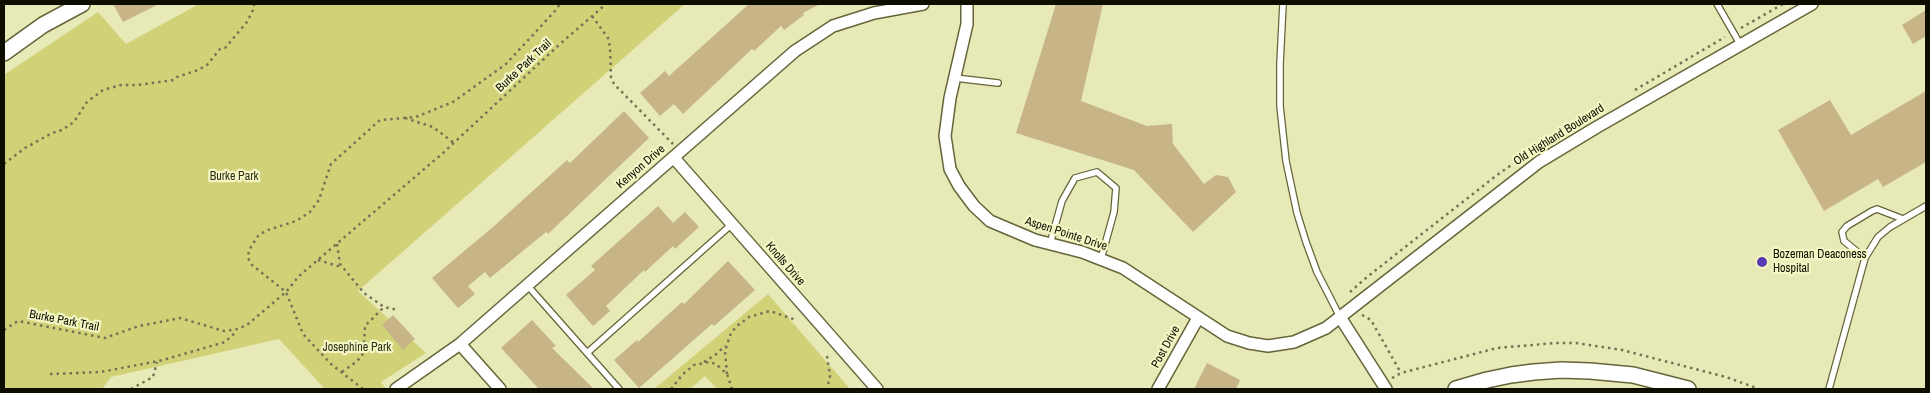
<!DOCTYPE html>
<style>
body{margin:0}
#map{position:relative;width:1930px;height:393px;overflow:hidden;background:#e7e9b7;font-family:"Archivo Narrow",sans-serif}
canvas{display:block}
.frame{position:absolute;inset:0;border:5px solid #0d0d00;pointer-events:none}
</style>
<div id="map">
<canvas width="1930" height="393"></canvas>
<div class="frame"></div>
</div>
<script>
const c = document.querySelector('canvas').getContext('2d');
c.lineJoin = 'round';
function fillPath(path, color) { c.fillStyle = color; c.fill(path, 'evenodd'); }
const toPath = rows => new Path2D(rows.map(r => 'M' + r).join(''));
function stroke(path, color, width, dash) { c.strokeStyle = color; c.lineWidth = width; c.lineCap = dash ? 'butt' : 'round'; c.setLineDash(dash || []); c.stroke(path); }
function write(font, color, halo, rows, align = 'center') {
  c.font = font + ' "Archivo Narrow",sans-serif'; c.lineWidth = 4.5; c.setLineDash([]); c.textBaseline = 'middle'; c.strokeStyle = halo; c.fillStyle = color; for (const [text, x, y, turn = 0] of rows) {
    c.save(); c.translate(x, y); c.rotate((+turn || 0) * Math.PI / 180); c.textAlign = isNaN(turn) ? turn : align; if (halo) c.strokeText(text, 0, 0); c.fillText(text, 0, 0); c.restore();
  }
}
fillPath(toPath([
 [199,4,685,4,358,291,426,353,381,382,386,389,325,389,279,339,111,377,102,389,4,389,4,75,98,12,126,44],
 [768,294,850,389,717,389,705,376,690,389,654,389]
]), '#d1d278');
fillPath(toPath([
 [113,4,159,4,123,22],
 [749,4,820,4,803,13,804,15,784,30,781,26,754,51,752,49,683,114,674,104,660,116,640,93,665,71,669,76],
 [1056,4,1103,4,1081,101,1147,126,1172,124,1173,144,1204,184,1216,175,1228,177,1236,192,1193,232,1134,170,1016,133],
 [1926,10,1926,36,1913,44,1902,25],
 [1926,91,1926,162,1883,187,1878,179,1824,211,1778,130,1830,100,1851,135],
 [624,111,649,138,548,234,546,232,490,278,485,272,468,286,475,294,458,308,432,278,493,227,567,160,570,163],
 [658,206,673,223,685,212,699,227,675,249,673,246,645,272,644,270,606,306,610,311,593,326,566,295,595,270,591,266],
 [728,261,755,290,714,326,712,324,639,388,614,360,637,340,638,342,682,302,684,304],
 [393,315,415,339,403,350,382,325],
 [532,320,556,346,552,348,594,389,539,389,501,348],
 [1207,363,1240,380,1236,389,1194,389]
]), '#c7b587');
const lane = toPath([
 [1283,4,1280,64,1280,106,1286,161,1297,213,1306,242,1317,272,1340,317],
 [1717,4,1740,44],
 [955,78,998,83],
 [1050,244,1062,201,1075,178,1097,172,1116,188,1114,212,1101,259],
 [1865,258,1844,241,1842,232,1847,226,1872,211,1877,209,1903,219],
 [527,285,619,389],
 [587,353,732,224],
 [1829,389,1865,258,1878,237,1890,227,1926,206]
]);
const street = toPath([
 [967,4,967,24,950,98,945,136,950,169,959,186,974,206,990,221,1035,240,1082,252,1123,268,1227,336,1249,343,1268,346,1294,342,1326,328,1539,162,1597,127,1812,4],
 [674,158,877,389],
 [1340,317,1386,389],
 [460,344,500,389],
 [396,389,460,344,795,51,833,26,874,13,923,4],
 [1158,389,1198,318]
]);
const secondary = toPath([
 [4,53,43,25,82,4],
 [1456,389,1487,380,1511,375,1534,372,1561,370,1590,371,1633,375,1688,389]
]);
stroke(lane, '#656539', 8);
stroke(street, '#656539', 14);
stroke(secondary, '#656539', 18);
stroke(toPath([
 [592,16,608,38,610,47,611,77,614,84,673,144],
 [1741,28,1783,4],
 [1635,90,1725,37],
 [405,118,433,127,454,143],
 [4,164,25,148,52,133,62,130,74,122,87,102,103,90,121,85,138,85,174,80,177,77,198,70,207,65,220,49,225,48,247,22,253,10,254,4],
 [337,244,340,264,364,293,384,307,398,310],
 [318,260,341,267],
 [1350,292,1367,277,1497,175,1536,148,1561,133],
 [1362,315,1371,320,1401,373],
 [4,330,18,321,105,338,139,326,180,318,224,331,238,329,247,325,286,292,299,276,443,153,560,44,606,4],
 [827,356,830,376,827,389],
 [704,362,715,355,725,346],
 [342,372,356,362,362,356,364,347,365,326,384,307],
 [50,374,101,372,163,360,225,342,237,331],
 [727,374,725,351,731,333,737,326,749,317,770,311,796,320],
 [1392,378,1401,373,1497,348,1556,343,1576,343,1622,350,1726,377,1759,389],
 [131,389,153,377,157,362],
 [363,389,331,364,303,334,286,292,252,265,248,258,249,250,258,236,265,231,296,221,310,212,319,200,331,164,380,120,416,117,453,102,506,64,555,11,560,4],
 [671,389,683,374,694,365,709,362,716,364,727,374,732,389]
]), '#737455', 2.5, [2.5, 4]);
stroke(lane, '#fff', 5.5);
stroke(street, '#fff', 11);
stroke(secondary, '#fff', 15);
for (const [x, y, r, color] of [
 [1762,262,6,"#5a3ab2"]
]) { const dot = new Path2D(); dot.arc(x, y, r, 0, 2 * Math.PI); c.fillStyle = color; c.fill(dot); stroke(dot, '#f4f6c4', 2); }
write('12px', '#0d0d00', '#f4f6c4', [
 ["Burke Park Trail",524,66,-43],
 ["Old Highland Boulevard",1559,135,-32],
 ["Kenyon Drive",641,167,-41],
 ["Aspen Pointe Drive",1066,234,18],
 ["Knolls Drive",785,264,49],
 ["Burke Park Trail",64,321,11],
 ["Post Drive",1166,347,-61]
]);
write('12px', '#2e2e18', '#f4f6c4', [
 ["Burke Park",234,177],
 ["Josephine Park",357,348]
]);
write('12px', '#0d0d00', '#f4f6c4', [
 ["Bozeman Deaconess",1773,255],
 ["Hospital",1773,269]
], 'left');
</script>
